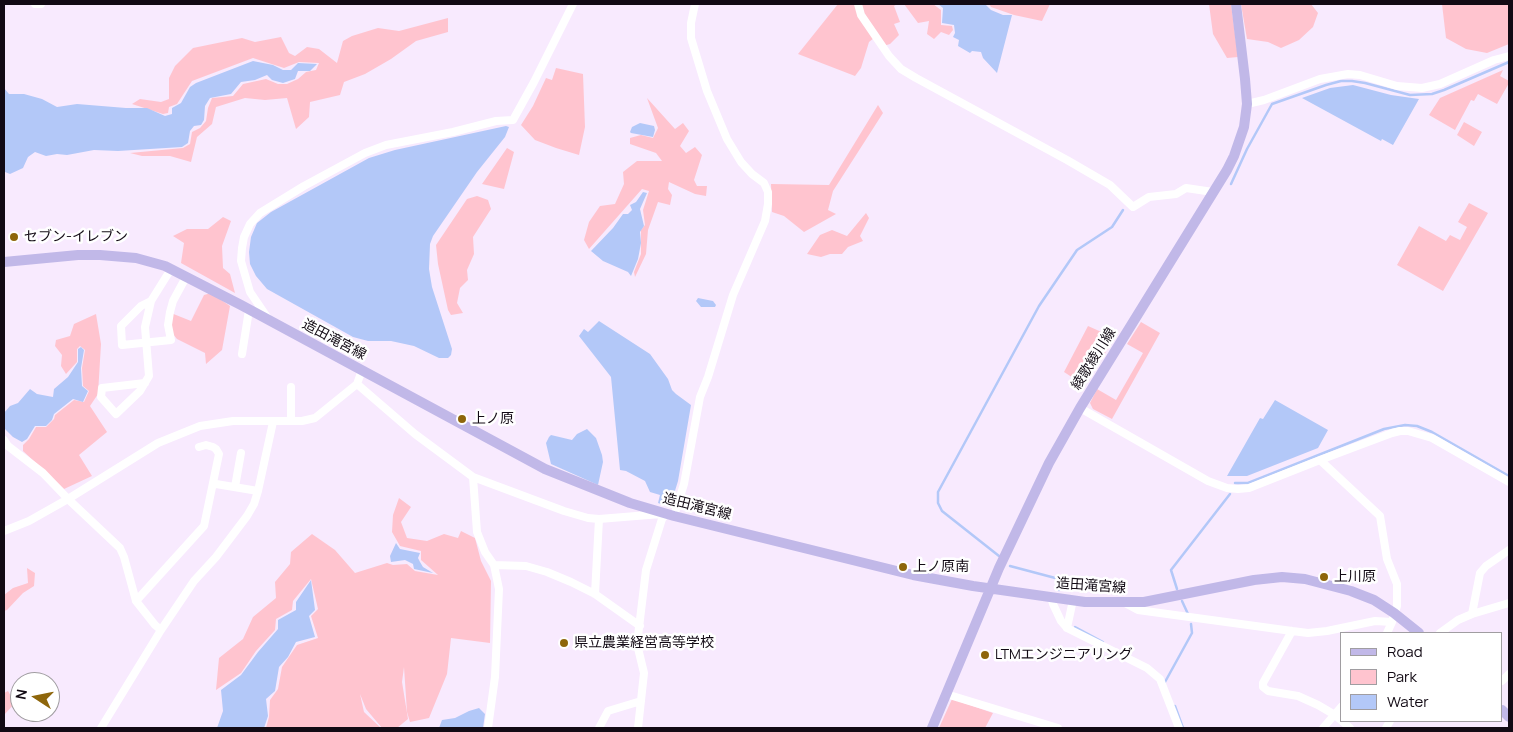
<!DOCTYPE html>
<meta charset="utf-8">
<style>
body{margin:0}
#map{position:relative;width:1513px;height:732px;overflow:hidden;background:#f8eafe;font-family:Manrope,sans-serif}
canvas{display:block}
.frame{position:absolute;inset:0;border:5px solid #120a14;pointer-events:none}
.legend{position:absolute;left:1340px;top:632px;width:162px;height:90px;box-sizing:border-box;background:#fff;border:1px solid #a09da1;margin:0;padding:6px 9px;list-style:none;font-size:15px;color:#120a14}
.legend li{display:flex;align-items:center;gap:10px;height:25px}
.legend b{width:25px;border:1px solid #a09da1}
.north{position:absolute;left:10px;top:672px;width:50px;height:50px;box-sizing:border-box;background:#fff;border:1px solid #a09da1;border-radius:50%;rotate:281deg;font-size:14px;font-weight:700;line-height:20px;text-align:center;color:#120a14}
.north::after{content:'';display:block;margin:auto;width:18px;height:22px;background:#8e660b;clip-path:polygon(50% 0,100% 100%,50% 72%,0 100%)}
</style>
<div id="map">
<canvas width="1513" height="732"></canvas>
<div class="frame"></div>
<ul class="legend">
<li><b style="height:6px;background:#c1b8e8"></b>Road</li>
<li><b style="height:14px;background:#ffc4cf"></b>Park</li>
<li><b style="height:14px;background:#b3c8f8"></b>Water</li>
</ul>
<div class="north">N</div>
</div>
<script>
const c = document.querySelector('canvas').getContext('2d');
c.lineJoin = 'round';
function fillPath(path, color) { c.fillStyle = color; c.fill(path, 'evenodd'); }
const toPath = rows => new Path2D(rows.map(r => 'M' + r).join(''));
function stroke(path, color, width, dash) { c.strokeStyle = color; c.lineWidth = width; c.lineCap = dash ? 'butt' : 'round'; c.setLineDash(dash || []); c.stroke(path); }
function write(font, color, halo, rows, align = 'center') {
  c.font = font + ' Manrope,"Noto Sans JP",sans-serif'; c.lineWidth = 5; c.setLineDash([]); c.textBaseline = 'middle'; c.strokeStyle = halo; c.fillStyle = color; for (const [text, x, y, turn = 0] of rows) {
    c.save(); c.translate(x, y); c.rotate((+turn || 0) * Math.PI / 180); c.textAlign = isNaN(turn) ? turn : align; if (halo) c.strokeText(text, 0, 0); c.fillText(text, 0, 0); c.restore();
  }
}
fillPath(toPath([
 [838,4,897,4,894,6,900,22,894,24,899,35,890,44,880,47,874,38,869,42,861,68,855,76,798,54],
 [904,4,933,4,941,10,941,25,952,26,953,30,949,35,941,32,934,39,927,34,929,21,918,23],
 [989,4,1050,4,1042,21,1014,15,991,7],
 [1209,4,1231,4,1238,57,1227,58,1213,34],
 [1241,4,1311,4,1318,13,1313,27,1299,40,1281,48,1268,42,1247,39],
 [1442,4,1509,4,1509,44,1487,53,1466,49,1446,38],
 [448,18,448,32,416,41,391,59,365,74,344,82,340,95,310,102,309,117,296,129,287,98,265,100,245,98,216,107,212,124,197,137,191,162,170,156,142,156,130,153,183,148,190,144,192,132,200,128,206,121,208,108,212,98,233,96,243,84,266,79,278,84,287,84,298,79,306,72,316,70,319,63,299,62,284,68,253,58,192,81,177,104,169,107,168,113,163,114,132,104,140,99,161,102,169,99,169,78,175,66,193,48,242,38,255,42,281,37,289,53,295,56,307,47,319,49,337,63,343,41,352,36,378,28,399,31],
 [556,68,583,74,585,127,579,155,556,148,535,140,521,125,533,106,546,78,552,80],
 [1503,70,1500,76,1509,81,1509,83,1497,104,1478,94,1474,101,1471,100,1455,130,1429,115,1440,98],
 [647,98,675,129,683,123,689,131,680,146,686,153,695,147,702,155,694,180,697,186,707,186,706,196,695,194,669,182,668,189,672,195,670,205,658,202,648,230,646,254,635,277,634,272,641,254,641,230,645,225,643,210,649,191,642,189,589,249,584,240,589,222,600,206,615,204,624,184,623,172,637,161,662,161,656,153,630,144,630,138,641,135,653,138,658,128],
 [878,105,883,113,833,191,828,210,836,214,804,232,784,216,772,212,771,184,829,185],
 [1464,122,1482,132,1474,146,1457,135],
 [507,148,514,152,504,189,482,184],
 [477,196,488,200,491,209,473,237,474,254,467,270,468,280,460,288,457,303,463,313,451,315,448,310,438,264,436,245,467,199],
 [1469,203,1488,213,1443,291,1397,265,1419,226,1446,241,1450,235,1460,240,1467,227,1458,222],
 [866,213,869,218,860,236,863,241,848,247,842,254,830,254,821,257,807,254,820,235,832,230,847,236],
 [223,217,231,221,222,246,223,268,230,274,235,293,181,263,184,243,173,236,187,229,208,229],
 [211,293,230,306,222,350,206,364,205,353,177,339,172,333,171,313,191,321,204,295],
 [96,314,101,344,98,394,90,406,107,432,79,455,92,476,64,489,23,451,23,445,29,439,36,427,46,427,54,419,55,415,74,400,84,402,89,391,83,386,82,368,85,350,80,346,77,349,77,362,66,374,61,366,62,355,55,346,56,340,70,336,74,324],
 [1141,322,1160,333,1112,419,1093,409,1090,403,1097,389,1116,400,1143,353,1127,344],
 [1088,326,1115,338,1084,385,1064,372],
 [399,498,411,507,401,522,407,538,427,541,444,534,458,538,461,531,475,538,481,561,491,581,490,643,451,638,447,674,429,718,410,722,407,712,404,667,402,682,408,719,397,728,382,728,366,709,360,694,364,712,381,728,266,728,269,717,270,700,278,689,282,667,297,645,318,638,311,616,318,609,311,579,293,601,292,610,276,619,275,630,256,651,241,673,216,690,219,658,243,639,253,617,276,598,275,582,290,564,291,552,312,534,335,550,355,573,387,563,393,565,407,564,415,571,438,575,421,560,421,551,400,546,392,532,393,515],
 [27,568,35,573,34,586,23,593,7,610,4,611,4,595,13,588,28,583],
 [8,691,15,703,4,715,4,693],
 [952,699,993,713,985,728,939,728]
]), '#ffc4cf');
fillPath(toPath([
 [938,4,985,4,991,10,1003,15,1012,15,997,73,983,58,981,52,972,51,970,53,958,46,959,40,953,37,955,33,954,25,942,23,943,8],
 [253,61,273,65,283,70,291,70,298,63,317,64,310,71,298,71,295,79,283,83,272,80,267,75,255,80,241,82,231,94,210,98,205,106,204,120,201,125,194,126,190,131,188,143,182,147,118,151,94,150,67,155,57,154,46,156,35,152,28,157,23,168,10,174,5,172,4,88,9,94,24,94,42,99,57,107,77,104,126,108,147,108,165,116,172,114,172,108,181,103,190,87,196,83],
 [1353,85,1391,95,1419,99,1393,145,1382,139,1381,141,1302,98,1330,88],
 [640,123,654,126,655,130,653,137,631,133,630,132,632,127],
 [506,126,509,127,505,137,477,172,433,236,430,244,429,269,432,287,452,349,451,355,448,358,439,358,414,346,391,341,368,341,353,337,267,289,256,276,250,264,249,252,251,237,257,223,271,212,369,158,395,150],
 [643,192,647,193,640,209,644,226,640,232,641,243,638,259,631,276,628,272,603,261,591,251,613,228,623,214,628,214,632,210,630,205,636,202],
 [698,298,713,301,716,305,715,307,701,307,696,301],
 [599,321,650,354,668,379,672,390,676,394,691,405,678,481,670,507,658,503,660,495,650,492,645,481,626,471,620,470,611,377,579,336,584,329,588,332],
 [81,347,84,350,81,368,82,386,88,391,83,402,73,399,54,414,52,420,46,426,35,426,27,439,22,442,13,437,4,428,4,413,10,406,18,403,30,389,37,394,53,397,54,389,68,377,78,362,78,349],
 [1275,400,1328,430,1318,448,1247,476,1227,476,1260,418,1263,419],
 [587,429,596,438,602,455,603,462,598,485,551,464,546,443,549,437,551,435,572,440,577,434],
 [396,543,400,549,420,553,418,558,420,562,423,567,433,573,414,569,413,564,405,560,391,562,390,556],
 [311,580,315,610,309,616,315,637,296,642,288,657,279,667,275,691,266,699,268,716,264,728,217,728,223,711,221,690,241,675,258,652,278,629,278,620,296,610,296,602],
 [479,708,485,714,483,728,439,728,442,720,455,718,469,711]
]), '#b3c8f8');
stroke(toPath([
 [1231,184,1247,149,1272,104,1326,85,1341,81,1352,81,1365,83,1410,95,1432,94,1444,90,1509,62],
 [1235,483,1248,483,1384,429,1405,425,1417,426,1432,432,1509,476],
 [999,556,942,511,938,503,938,492,1039,306,1077,250,1112,227,1123,210],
 [1010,566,1059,579,1059,590],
 [1177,589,1171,570,1230,494],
 [1182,601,1188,614],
 [1075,627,1103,642],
 [1165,682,1192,633,1191,624],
 [1175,706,1183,728]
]), '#b3c8f8', 2.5);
stroke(toPath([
 [35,4,41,4],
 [858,4,861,15,889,56,901,69,916,78,1067,160,1110,185,1133,207,1149,197,1176,194,1186,188,1213,192],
 [1247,104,1264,100,1320,79,1348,74,1360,75,1397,86,1422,88,1440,84,1494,60,1509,56],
 [151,301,141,306,121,326,122,345,171,340,168,325,170,312,173,301,186,277],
 [269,320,250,292,241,261,242,248,244,237,250,224,260,213,304,186,365,153,386,145,453,132,496,121,513,120,534,82,573,4],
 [242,354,249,310],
 [145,383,102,388,101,397,116,414,140,391,149,376,145,327,151,301,171,269],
 [357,384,415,434,473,477,564,511,588,518,599,519,661,514],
 [291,387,291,421],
 [1080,408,1208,481,1227,488,1238,489,1249,488,1320,460,1392,433,1400,431,1408,431,1432,438,1509,482],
 [4,440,8,446,43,473,68,499,120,548,124,557,136,601,155,625,161,630],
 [473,477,477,532,485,552,494,565,499,589,495,677,488,728],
 [216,484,258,491],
 [235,487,241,453],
 [674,516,684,484,700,397,708,377,733,295,765,221,768,204,768,192,764,183,752,174,741,162,727,139,707,91,691,38,691,23,695,4],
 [4,531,29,521,68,499,158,443,200,426,233,421,302,421,315,418,357,384,362,370],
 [494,565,526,566,547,572,571,582,595,594,640,626],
 [595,594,599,519],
 [1051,597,1053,604,1061,621,1067,628,1147,668,1160,679,1179,728],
 [136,601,204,526,219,454,216,449,213,447,206,445,199,447],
 [1125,603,1138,610,1292,631,1308,633,1327,631,1375,621,1392,622,1397,606,1397,584,1387,559,1380,516,1320,460],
 [1472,614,1480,573,1486,566,1509,550],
 [1067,628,1073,600],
 [1292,631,1263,683,1263,687,1268,691,1298,696,1318,705,1335,715,1350,728],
 [1387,633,1392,622],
 [1440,633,1458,620,1472,614,1509,603],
 [1502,681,1509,674],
 [946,694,1058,728],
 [101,728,161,630,194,581,216,557,247,516,254,504,258,491,273,422],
 [599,728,608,711,641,701],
 [638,728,644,673,637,644,646,570,662,519,666,514],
 [1323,728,1342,706],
 [1386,728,1390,721]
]), '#fff', 8);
stroke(toPath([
 [4,262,78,255,100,255,136,258,165,266,241,305,545,469,630,503,674,516,913,575,973,586,1085,602,1144,602,1254,580,1282,577,1305,579,1351,591,1374,600,1394,613,1419,633],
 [1502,710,1509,717],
 [932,728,999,568,1049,463,1080,408,1227,170,1234,156,1244,127,1247,104,1245,79,1236,4]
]), '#c1b8e8', 10);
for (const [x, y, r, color] of [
 [14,237,5,"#8e660b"],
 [462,419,5,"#8e660b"],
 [903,567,5,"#8e660b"],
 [1324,577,5,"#8e660b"],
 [564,643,5,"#8e660b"],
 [985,655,5,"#8e660b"]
]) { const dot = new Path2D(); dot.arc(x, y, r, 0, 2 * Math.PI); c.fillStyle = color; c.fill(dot); stroke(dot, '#fff', 2); }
write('14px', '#120a14', '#fff', [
 ["セブン-イレブン",24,237],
 ["上ノ原",472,419],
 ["上ノ原南",913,567],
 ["上川原",1334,577],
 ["県立農業経営高等学校",574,643],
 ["LTMエンジニアリング",995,655]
], 'left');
write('14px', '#120a14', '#fff', [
 ["造田滝宮線",334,340,28],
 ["綾歌綾川線",1094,359,-58],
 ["造田滝宮線",697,507,14],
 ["造田滝宮線",1091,586,4]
]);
</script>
